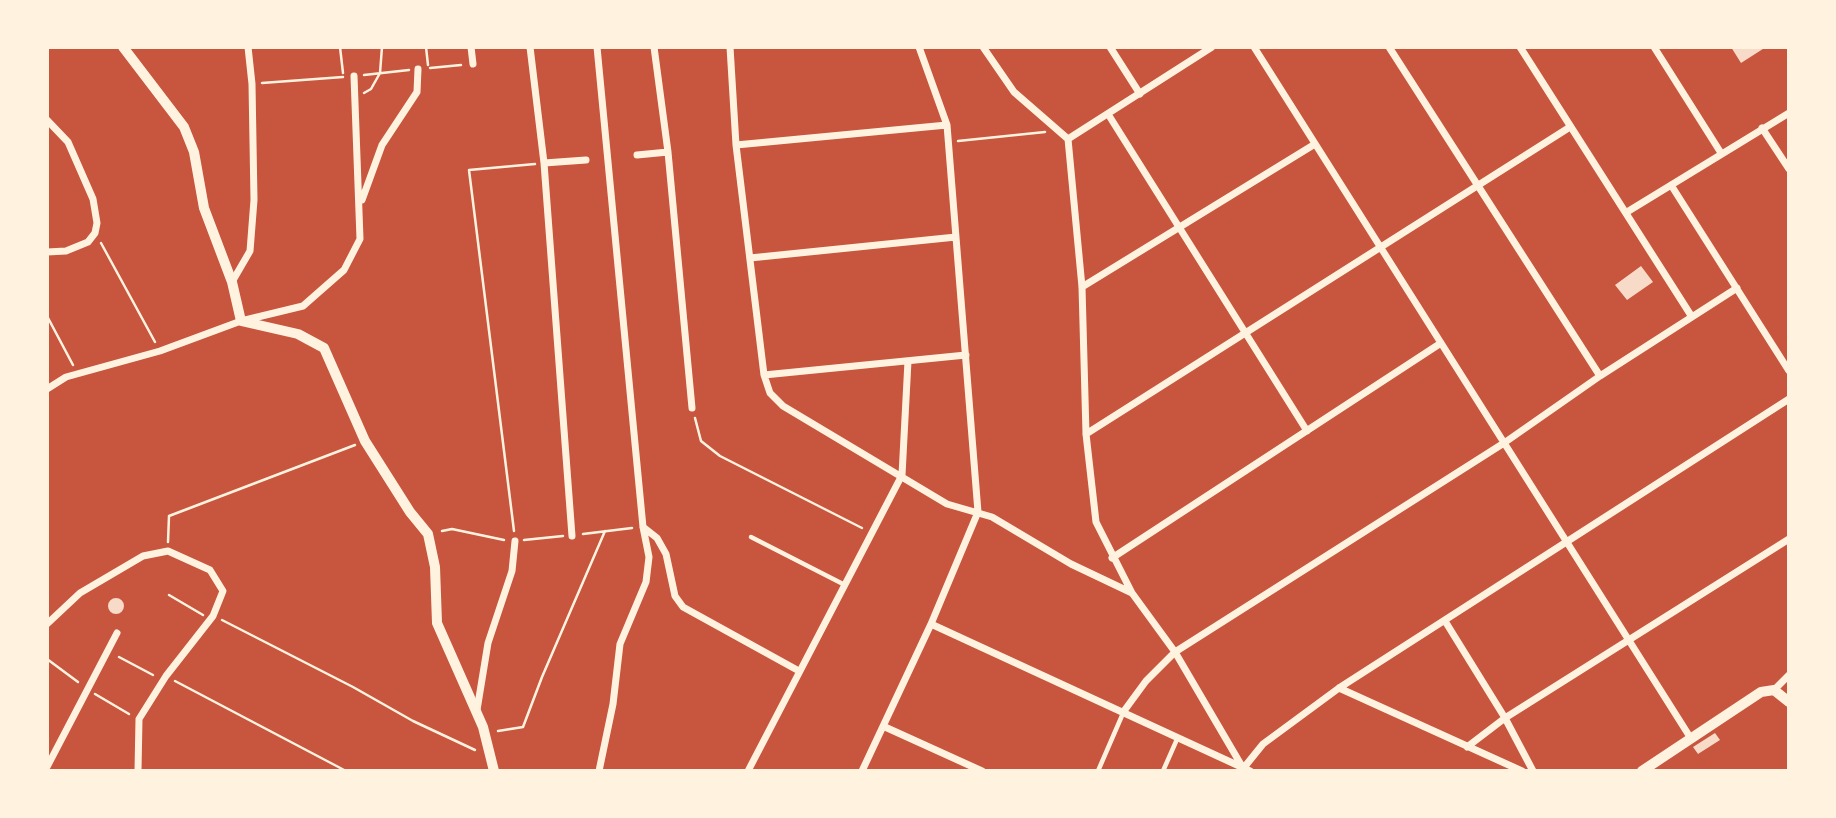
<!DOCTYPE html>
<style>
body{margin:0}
#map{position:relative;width:1836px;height:818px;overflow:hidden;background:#c8553d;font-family:"Space Grotesk",sans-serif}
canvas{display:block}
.frame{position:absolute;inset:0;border:49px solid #fff3e0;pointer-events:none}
</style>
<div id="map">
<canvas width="1836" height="818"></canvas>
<div class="frame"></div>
</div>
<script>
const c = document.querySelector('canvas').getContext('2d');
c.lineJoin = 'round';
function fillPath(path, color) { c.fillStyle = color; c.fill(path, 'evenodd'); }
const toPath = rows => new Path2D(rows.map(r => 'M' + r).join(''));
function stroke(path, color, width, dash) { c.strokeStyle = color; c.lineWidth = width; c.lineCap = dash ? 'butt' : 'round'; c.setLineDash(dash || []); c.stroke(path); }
fillPath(toPath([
 [1731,47,1766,47,1741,63],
 [1641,266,1653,282,1627,300,1615,285],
 '108 606a8 8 0 1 1 16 0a8 8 0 1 1-16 0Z',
 [1715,733,1720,740,1698,754,1693,747]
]), '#f7dbc8');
stroke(toPath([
 [340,47,343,73],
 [426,47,428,65],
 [430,68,461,65],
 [364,75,409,70],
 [262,83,343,77],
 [364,93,371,89,380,73,382,47],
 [958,141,1045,132],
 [101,243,155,342],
 [47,316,73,365],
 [695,418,701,441,720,456,862,528],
 [442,531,452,529,504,540],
 [514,531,469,170,535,164],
 [583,534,632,528],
 [524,540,563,536],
 [168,542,169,516,355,445],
 [169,595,203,615],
 [222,620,353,687,413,721,475,750],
 [119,657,153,675],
 [47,659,78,682],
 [175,681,346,771],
 [95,694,129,714],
 [498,731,523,727,542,677,605,531]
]), '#fff3e0', 2.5);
stroke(toPath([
 [751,537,843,584],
 [1098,771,1124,711],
 [1163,771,1178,737]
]), '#fff3e0', 4.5);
stroke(toPath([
 [471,47,473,64],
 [530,47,544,163,572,536],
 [597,47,643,527,649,557,646,582,620,644,613,704,599,771],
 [654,47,668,152,692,408],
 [730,47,736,145,764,375,770,393,783,406,947,504,992,517,1071,564,1132,593,1175,652,1243,768],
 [983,47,1014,92,1068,139],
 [1110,47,1140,94],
 [1254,47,1690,737],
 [1389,47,1600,376],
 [1520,47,1692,317],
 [1654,47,1721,153],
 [1108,114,1307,431],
 [47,120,68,142,93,199,97,223,95,233,88,242,66,251,47,252],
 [1762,128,1789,169],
 [1068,139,1082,287,1086,434,1096,522,1132,593],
 [1068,139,1212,47],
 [736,145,947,125],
 [637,155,668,152],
 [544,163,586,160],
 [1671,185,1789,371],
 [362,200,382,145,417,92,418,69],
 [1627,212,1789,113],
 [750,258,956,237],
 [232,282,250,251,254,200,252,84,248,47],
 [1082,287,1315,144],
 [764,375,966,355],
 [47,389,66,377,160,351,241,321,303,306,344,270,360,239,354,76],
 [1086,434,1570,127],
 [643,527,657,538,666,554,675,596,683,607,799,671],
 [1112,558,1441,343],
 [1445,621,1505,718,1533,771],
 [47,624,80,593,143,556,168,551,210,570,223,591,213,616,166,676,139,719,138,771],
 [931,624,1250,771],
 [1339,688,1522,771],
 [1774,690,1789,675],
 [477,710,488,643,512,571,515,541],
 [1124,711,1146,681,1175,652,1504,443,1600,376,1737,288],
 [885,727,982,771],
 [1467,747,1505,718,1789,539],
 [47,767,117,633],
 [1242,770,1263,744,1339,688,1789,399],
 [748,771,902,475,908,361],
 [862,771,931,624,978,512,947,125,919,47]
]), '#fff3e0', 7);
stroke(toPath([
 [123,47,184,127,194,152,204,208,232,282,241,321,298,334,324,348,365,441,410,512,428,534,435,567,437,623,483,727,494,771],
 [1642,771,1761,692,1774,690,1789,702]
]), '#fff3e0', 10);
</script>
